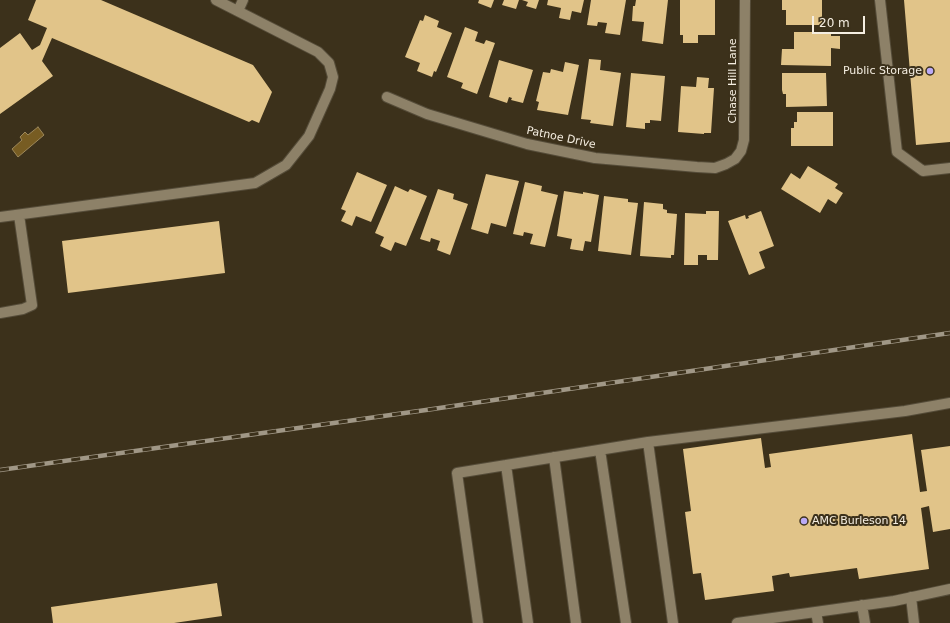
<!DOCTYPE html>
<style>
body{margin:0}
#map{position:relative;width:950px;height:623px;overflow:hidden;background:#3c311b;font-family:"DejaVu Sans",sans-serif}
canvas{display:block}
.scale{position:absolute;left:812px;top:16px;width:53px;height:18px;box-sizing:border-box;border:2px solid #f5eee1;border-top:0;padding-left:5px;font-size:12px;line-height:14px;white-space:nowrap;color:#f5eee1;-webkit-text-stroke:3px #3c311b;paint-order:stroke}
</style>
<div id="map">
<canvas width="950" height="623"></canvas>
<div class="scale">20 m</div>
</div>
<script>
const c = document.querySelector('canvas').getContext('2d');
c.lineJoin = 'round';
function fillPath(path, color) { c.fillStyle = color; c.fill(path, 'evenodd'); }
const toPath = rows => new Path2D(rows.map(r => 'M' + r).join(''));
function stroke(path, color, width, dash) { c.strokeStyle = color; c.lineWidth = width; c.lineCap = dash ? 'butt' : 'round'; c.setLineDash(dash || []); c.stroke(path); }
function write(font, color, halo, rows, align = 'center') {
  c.font = font + ' "DejaVu Sans",sans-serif'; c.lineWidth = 4; c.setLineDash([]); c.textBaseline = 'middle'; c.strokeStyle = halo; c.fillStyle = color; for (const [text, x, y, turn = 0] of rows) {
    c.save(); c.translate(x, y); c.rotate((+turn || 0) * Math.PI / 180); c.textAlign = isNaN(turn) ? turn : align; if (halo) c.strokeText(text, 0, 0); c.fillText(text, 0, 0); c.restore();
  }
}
const water = toPath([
 [38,127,44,135,18,157,12,149,22,140,20,137,25,132,28,135,38,127]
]);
fillPath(water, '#775c22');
stroke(water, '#9d885b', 1);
fillPath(toPath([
 [36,0,101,0,253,65,272,92,259,123,252,120,249,122,52,38,42,61,53,76,0,114,0,48,20,33,32,50,40,45,47,28,28,20],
 [479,0,494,0,491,8,478,3],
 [504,0,519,0,516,9,502,5],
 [522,0,539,0,536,9,526,6,528,2],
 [548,0,584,0,581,13,572,11,570,20,559,18,561,8,547,5],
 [591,0,626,0,620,35,605,33,607,23,598,22,597,26,587,25],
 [636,0,668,0,663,44,642,41,644,22,632,21,633,6,635,6],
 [680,0,715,0,715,35,698,35,698,43,683,43,683,35,680,35],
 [782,0,822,0,822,25,786,25,786,10,782,10],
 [904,0,950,0,950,142,916,145],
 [425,15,439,21,437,27,452,33,436,72,434,71,432,77,417,71,420,63,405,57,420,20,423,21],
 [465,27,478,32,475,41,484,44,486,40,495,43,477,94,461,88,463,83,447,77],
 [794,32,831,32,831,36,840,36,840,49,831,48,831,66,781,65,782,49,794,49],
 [589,59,601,60,600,70,621,73,613,126,590,123,591,120,581,119],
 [499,60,533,70,523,103,511,100,512,98,509,97,507,103,489,97],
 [565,62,579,65,568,115,537,110,539,102,536,101,543,72,550,73,551,69,563,72],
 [631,73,665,76,661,121,650,120,650,123,645,123,645,129,626,127],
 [782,73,826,73,827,106,786,107,786,94,783,94,782,90],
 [697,77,709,78,708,88,714,88,711,133,704,133,704,134,678,132,681,86,696,87],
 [797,112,833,112,833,146,791,146,791,128,794,128,794,122,797,122],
 [808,166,838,184,835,188,843,193,836,204,828,199,820,213,781,189,791,173,800,179],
 [357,172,387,185,371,222,356,216,352,226,341,221,346,211,341,209],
 [486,174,519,181,506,227,491,223,488,234,471,229],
 [525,182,542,186,541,191,558,195,545,247,530,244,533,234,524,232,523,236,513,234],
 [395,186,408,192,410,189,427,196,406,246,395,242,391,251,380,246,384,237,375,233],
 [438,189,454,194,453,199,468,204,450,255,437,250,440,241,431,238,430,242,420,239],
 [564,191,583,194,583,192,599,195,591,242,585,241,583,251,570,249,572,239,557,236],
 [604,196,628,199,628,202,638,203,631,255,598,251],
 [644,202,663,204,663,209,667,210,667,213,677,214,674,255,671,255,671,258,640,256],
 [706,211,719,211,718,260,707,260,707,255,698,255,698,265,684,265,685,213,706,214],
 [761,211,774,246,759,252,765,268,749,275,728,221,745,215,746,219,749,218,748,216],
 [219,221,225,273,68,293,62,241],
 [912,434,920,492,927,491,921,450,950,446,950,529,933,532,929,506,921,508,929,569,859,579,857,568,790,577,789,573,772,576,774,591,705,600,701,573,693,574,685,512,691,511,683,449,761,438,765,468,771,467,769,454],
 [217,583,222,616,174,623,53,623,51,607]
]), '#e1c489');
const minor = toPath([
 [880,0,897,152,923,171,950,168],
 [238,11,243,0],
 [387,97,427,114,527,144,595,158,697,167,715,168,726,164,735,159,741,151,744,140,745,0],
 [0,217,255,183,286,165,309,136,330,89,333,77,329,63,318,52,216,0],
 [0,313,23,309,32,305,19,215],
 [648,442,905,411,950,403],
 [600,450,626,623],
 [554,457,576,623],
 [506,465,528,623],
 [911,597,914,623],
 [862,605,865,623],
 [816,612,818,623],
 [478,623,457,473,648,442,673,623],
 [737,623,894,601,950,589]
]);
stroke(minor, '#554c39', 12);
stroke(minor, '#8d8168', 10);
const rail = toPath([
 [0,470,426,410,950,333]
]);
stroke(rail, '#a09786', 4.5);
stroke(rail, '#3c311b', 3, [9]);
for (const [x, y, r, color] of [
 [930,71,4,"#bbaaf6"],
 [804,521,4,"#bbaaf6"]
]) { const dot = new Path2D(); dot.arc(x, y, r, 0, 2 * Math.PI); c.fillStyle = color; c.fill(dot); stroke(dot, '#3c311b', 1.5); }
write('11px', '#f5eee1', '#3c311b', [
 ["Public Storage",922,71],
 ["AMC Burleson 14",812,521,"left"]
], 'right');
write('11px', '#f5eee1', '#3c311b', [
 ["Chase Hill Lane",733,81,-90],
 ["Patnoe Drive",561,138,12]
]);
</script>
